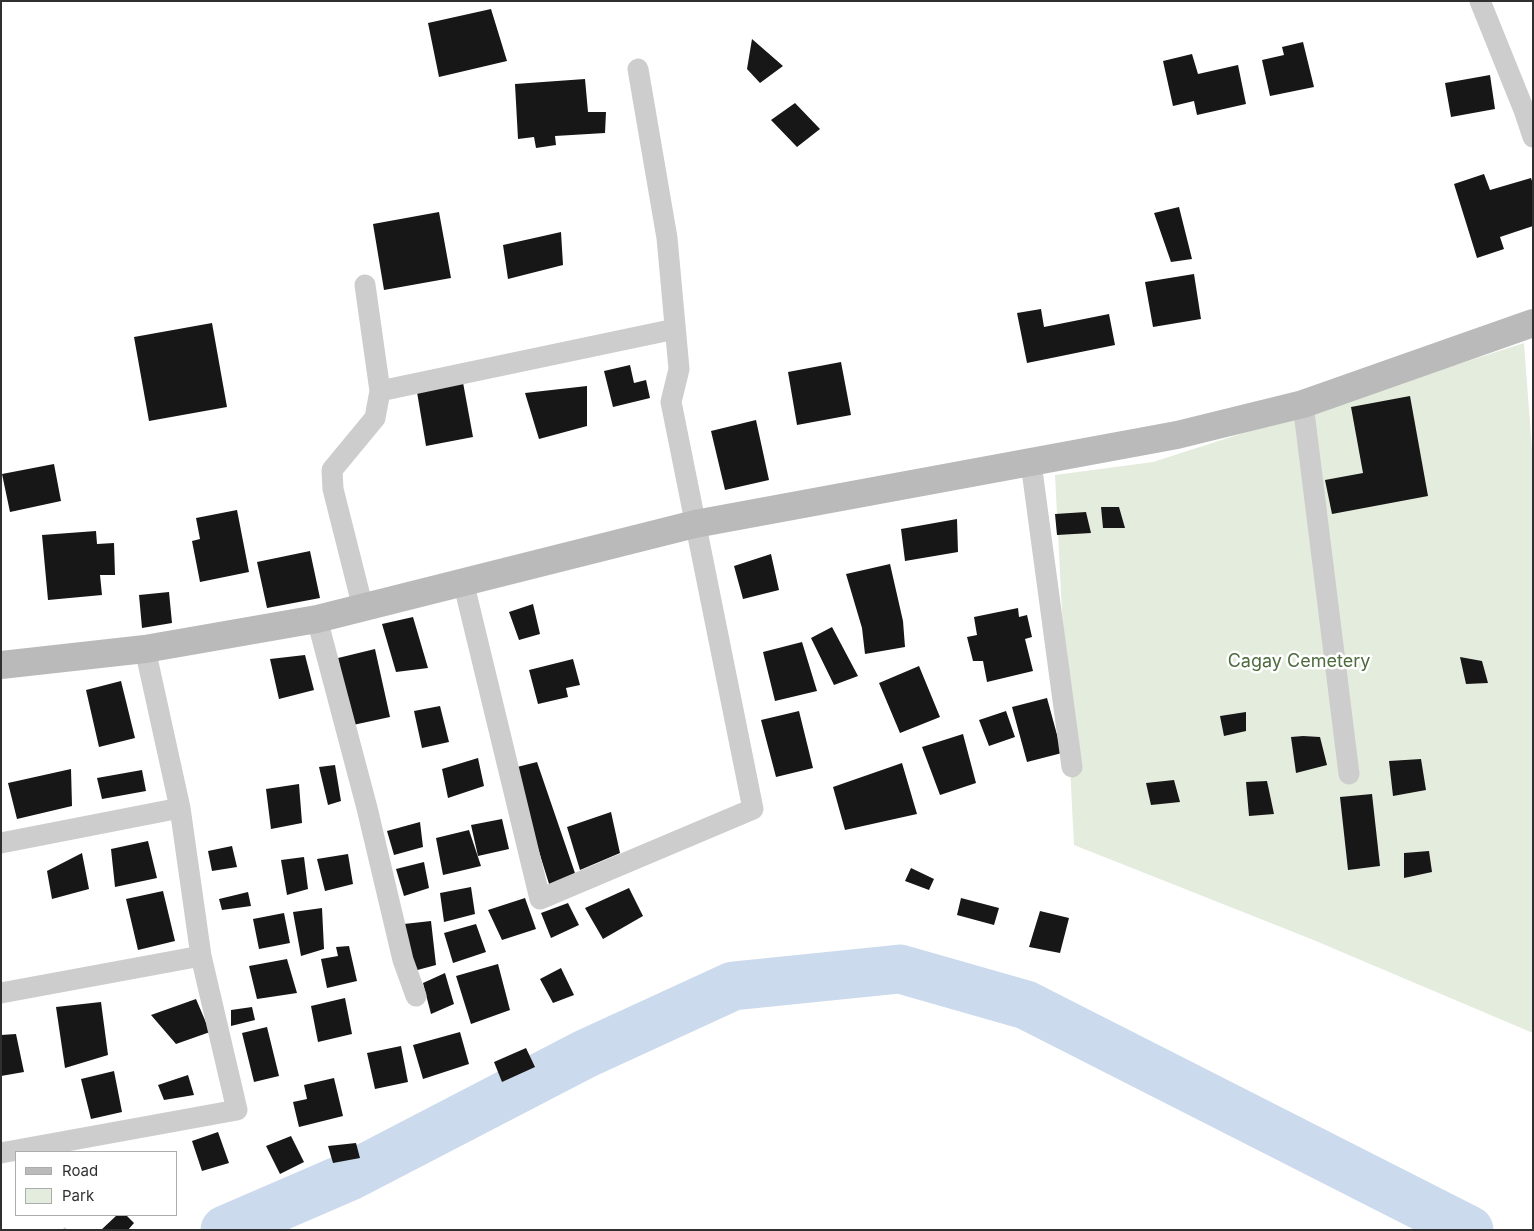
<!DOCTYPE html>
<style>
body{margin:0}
#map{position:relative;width:1534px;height:1231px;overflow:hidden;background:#fff;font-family:Inter,sans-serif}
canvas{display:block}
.frame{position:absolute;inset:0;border:2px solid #303030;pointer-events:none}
.legend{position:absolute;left:15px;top:1151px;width:162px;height:65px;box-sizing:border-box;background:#fff;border:1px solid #acacac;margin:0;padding:6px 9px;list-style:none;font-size:15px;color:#303030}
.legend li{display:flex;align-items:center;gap:10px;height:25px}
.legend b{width:25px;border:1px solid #acacac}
</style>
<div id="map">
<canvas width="1534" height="1231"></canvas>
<div class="frame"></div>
<ul class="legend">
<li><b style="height:6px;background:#bababa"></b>Road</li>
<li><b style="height:14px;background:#e4ecde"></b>Park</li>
</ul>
</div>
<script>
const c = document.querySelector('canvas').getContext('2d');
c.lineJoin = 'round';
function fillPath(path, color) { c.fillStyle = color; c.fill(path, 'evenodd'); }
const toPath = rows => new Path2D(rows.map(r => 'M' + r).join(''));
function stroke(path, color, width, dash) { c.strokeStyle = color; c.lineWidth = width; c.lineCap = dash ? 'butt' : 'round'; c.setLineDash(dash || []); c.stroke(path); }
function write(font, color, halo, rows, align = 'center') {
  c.font = font + ' Inter,sans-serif'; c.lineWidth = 5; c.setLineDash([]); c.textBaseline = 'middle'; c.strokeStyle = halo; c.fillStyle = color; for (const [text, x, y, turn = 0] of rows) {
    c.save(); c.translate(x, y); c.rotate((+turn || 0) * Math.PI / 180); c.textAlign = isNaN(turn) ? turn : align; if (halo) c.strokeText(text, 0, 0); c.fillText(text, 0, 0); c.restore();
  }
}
fillPath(toPath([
 [1524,343,1533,463,1533,1033,1311,939,1074,845,1055,475,1153,462]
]), '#e4ecde');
stroke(toPath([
 [225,1230,350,1176,585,1054,733,986,900,969,1026,1005,1469,1230]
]), '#cbdaec', 49);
fillPath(toPath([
 [491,9,507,61,439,77,428,23],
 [752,39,783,66,760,83,747,69],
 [1303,42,1314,87,1270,96,1262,60,1284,55,1282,47],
 [1192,54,1198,74,1238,65,1246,104,1197,115,1194,101,1173,106,1163,61],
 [1490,75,1495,109,1451,117,1445,83],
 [585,79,588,112,606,112,605,133,555,136,556,145,536,148,534,137,518,139,515,84],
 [795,103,820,129,797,147,771,120],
 [1484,174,1490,190,1531,178,1533,184,1533,226,1500,237,1504,249,1477,258,1454,184],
 [1179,207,1192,259,1171,262,1154,213],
 [439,212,451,278,384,290,373,224],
 [561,232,563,265,508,279,503,245],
 [1194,274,1201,319,1153,327,1145,282],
 [1041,309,1044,327,1109,314,1115,345,1027,363,1017,313],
 [212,323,227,407,149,421,134,337],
 [841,362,851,415,797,425,788,372],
 [630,365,634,383,646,380,650,398,613,407,604,371],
 [462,377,473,437,426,446,416,386],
 [587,386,587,426,539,439,525,393],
 [1410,396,1428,496,1332,514,1325,480,1363,473,1351,407],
 [756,420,769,480,725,490,711,431],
 [54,464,61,501,10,512,2,474],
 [1101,507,1119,507,1125,528,1103,528],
 [237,510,249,572,200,582,192,541,200,539,196,518],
 [1086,512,1091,533,1057,535,1055,514],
 [957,519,958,552,905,561,901,529],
 [96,531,97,544,114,543,115,575,100,575,102,595,48,600,42,535],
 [310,551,320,598,267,608,257,562],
 [771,554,779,590,743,599,734,566],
 [890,564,903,621,905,647,865,654,862,628,846,574],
 [169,592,172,623,142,628,139,595],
 [533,604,540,634,519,640,509,612],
 [1018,608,1019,617,1027,615,1032,637,1025,639,1033,671,987,682,983,661,973,661,967,637,977,635,974,617],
 [413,617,428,668,396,672,382,624],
 [832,627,858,676,834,685,811,638],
 [802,642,817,691,775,701,763,652],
 [375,649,390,717,353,725,338,658],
 [305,655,314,690,279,699,270,659],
 [1460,657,1482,661,1488,683,1466,684],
 [573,659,580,685,566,688,568,697,538,704,529,670],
 [919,666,940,717,900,733,879,683],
 [121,681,135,738,99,747,86,690],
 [1047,698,1062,753,1027,762,1012,707],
 [440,706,449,742,422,748,414,711],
 [799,711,813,768,776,777,761,720],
 [1006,711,1015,737,989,746,979,720],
 [1246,712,1246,731,1224,736,1220,716],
 [963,734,976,783,940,795,922,747],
 [1303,736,1320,737,1327,765,1296,773,1291,737],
 [478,758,484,786,448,798,442,769],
 [1421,759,1426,790,1393,796,1389,761],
 [537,762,576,876,550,887,513,768],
 [902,763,917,814,845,830,833,787],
 [335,765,341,801,328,805,319,767],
 [71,769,72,806,17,819,8,783],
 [142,770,146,791,102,799,97,778],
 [1174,780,1180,802,1151,805,1146,783],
 [1267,781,1274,814,1249,816,1246,782],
 [299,784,302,823,271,829,266,789],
 [1372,794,1380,866,1348,870,1340,797],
 [611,812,620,853,580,870,567,827],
 [502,819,509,849,478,856,471,825],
 [420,822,423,847,394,855,387,831],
 [469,830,481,866,443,875,436,838],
 [148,841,157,878,115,887,111,849],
 [232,846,237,867,212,871,208,851],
 [1429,851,1432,872,1404,878,1404,853],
 [82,853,89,889,52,899,47,871],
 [348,854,353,884,325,891,317,859],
 [304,857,308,889,287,895,281,860],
 [424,862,429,888,404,896,396,869],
 [911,868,934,879,929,890,905,881],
 [471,887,475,914,444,922,440,893],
 [629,888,643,916,603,939,585,908],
 [163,891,175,941,138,950,126,899],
 [248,892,251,906,222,910,219,899],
 [525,898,536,929,502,940,488,910],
 [961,898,999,908,994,925,957,915],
 [568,903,579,925,551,938,541,913],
 [322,908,324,949,301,956,293,912],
 [1040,911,1069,918,1060,953,1029,947],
 [284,913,290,943,259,949,253,919],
 [431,921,436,965,410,972,404,924],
 [476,924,486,952,453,963,444,933],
 [349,946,357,981,327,988,321,959,338,956,336,947],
 [287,959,297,993,257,999,249,966],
 [498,964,510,1010,471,1024,456,976],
 [561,968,574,995,553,1003,540,979],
 [445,973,454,1004,431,1014,423,983],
 [345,998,352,1034,318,1042,311,1006],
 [196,999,210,1032,176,1044,151,1015],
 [101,1002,108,1055,65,1068,56,1007],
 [252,1007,255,1020,231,1026,231,1010],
 [267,1027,279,1076,254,1082,242,1033],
 [460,1032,469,1064,423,1079,413,1045],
 [16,1034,24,1072,1,1076,1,1035],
 [401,1046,408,1082,375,1089,367,1053],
 [526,1048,535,1067,502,1082,494,1062],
 [114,1071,122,1112,91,1119,81,1079],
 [188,1075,194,1095,164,1100,158,1085],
 [334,1078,343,1116,299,1127,293,1102,307,1099,304,1085],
 [218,1132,229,1163,202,1171,192,1141],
 [291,1136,304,1162,280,1174,266,1146],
 [356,1143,360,1158,333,1163,328,1146],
 [117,1215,126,1215,134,1223,128,1230,101,1230]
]), '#171717');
stroke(toPath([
 [64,1230,66,1228]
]), '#cdcdcd', 3, [2.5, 2.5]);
stroke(toPath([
 [1480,1,1524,110,1533,137],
 [380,391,675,329],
 [1303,404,1349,774],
 [1031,463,1072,767],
 [463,581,540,899,753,809,671,402,679,369,667,238,638,69],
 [363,608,333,489,332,470,375,418,380,391,365,285],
 [317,619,367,808,403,960,416,996],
 [1,843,180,808],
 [1,993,201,956],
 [1,1153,237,1110,201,956,180,808,145,649]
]), '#cdcdcd', 21);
stroke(toPath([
 [1,665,145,649,317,619,695,524,1177,435,1303,404,1533,323]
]), '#bababa', 28);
write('18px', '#4d6b3d', '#fff', [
 ["Cagay Cemetery",1299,662]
]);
</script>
